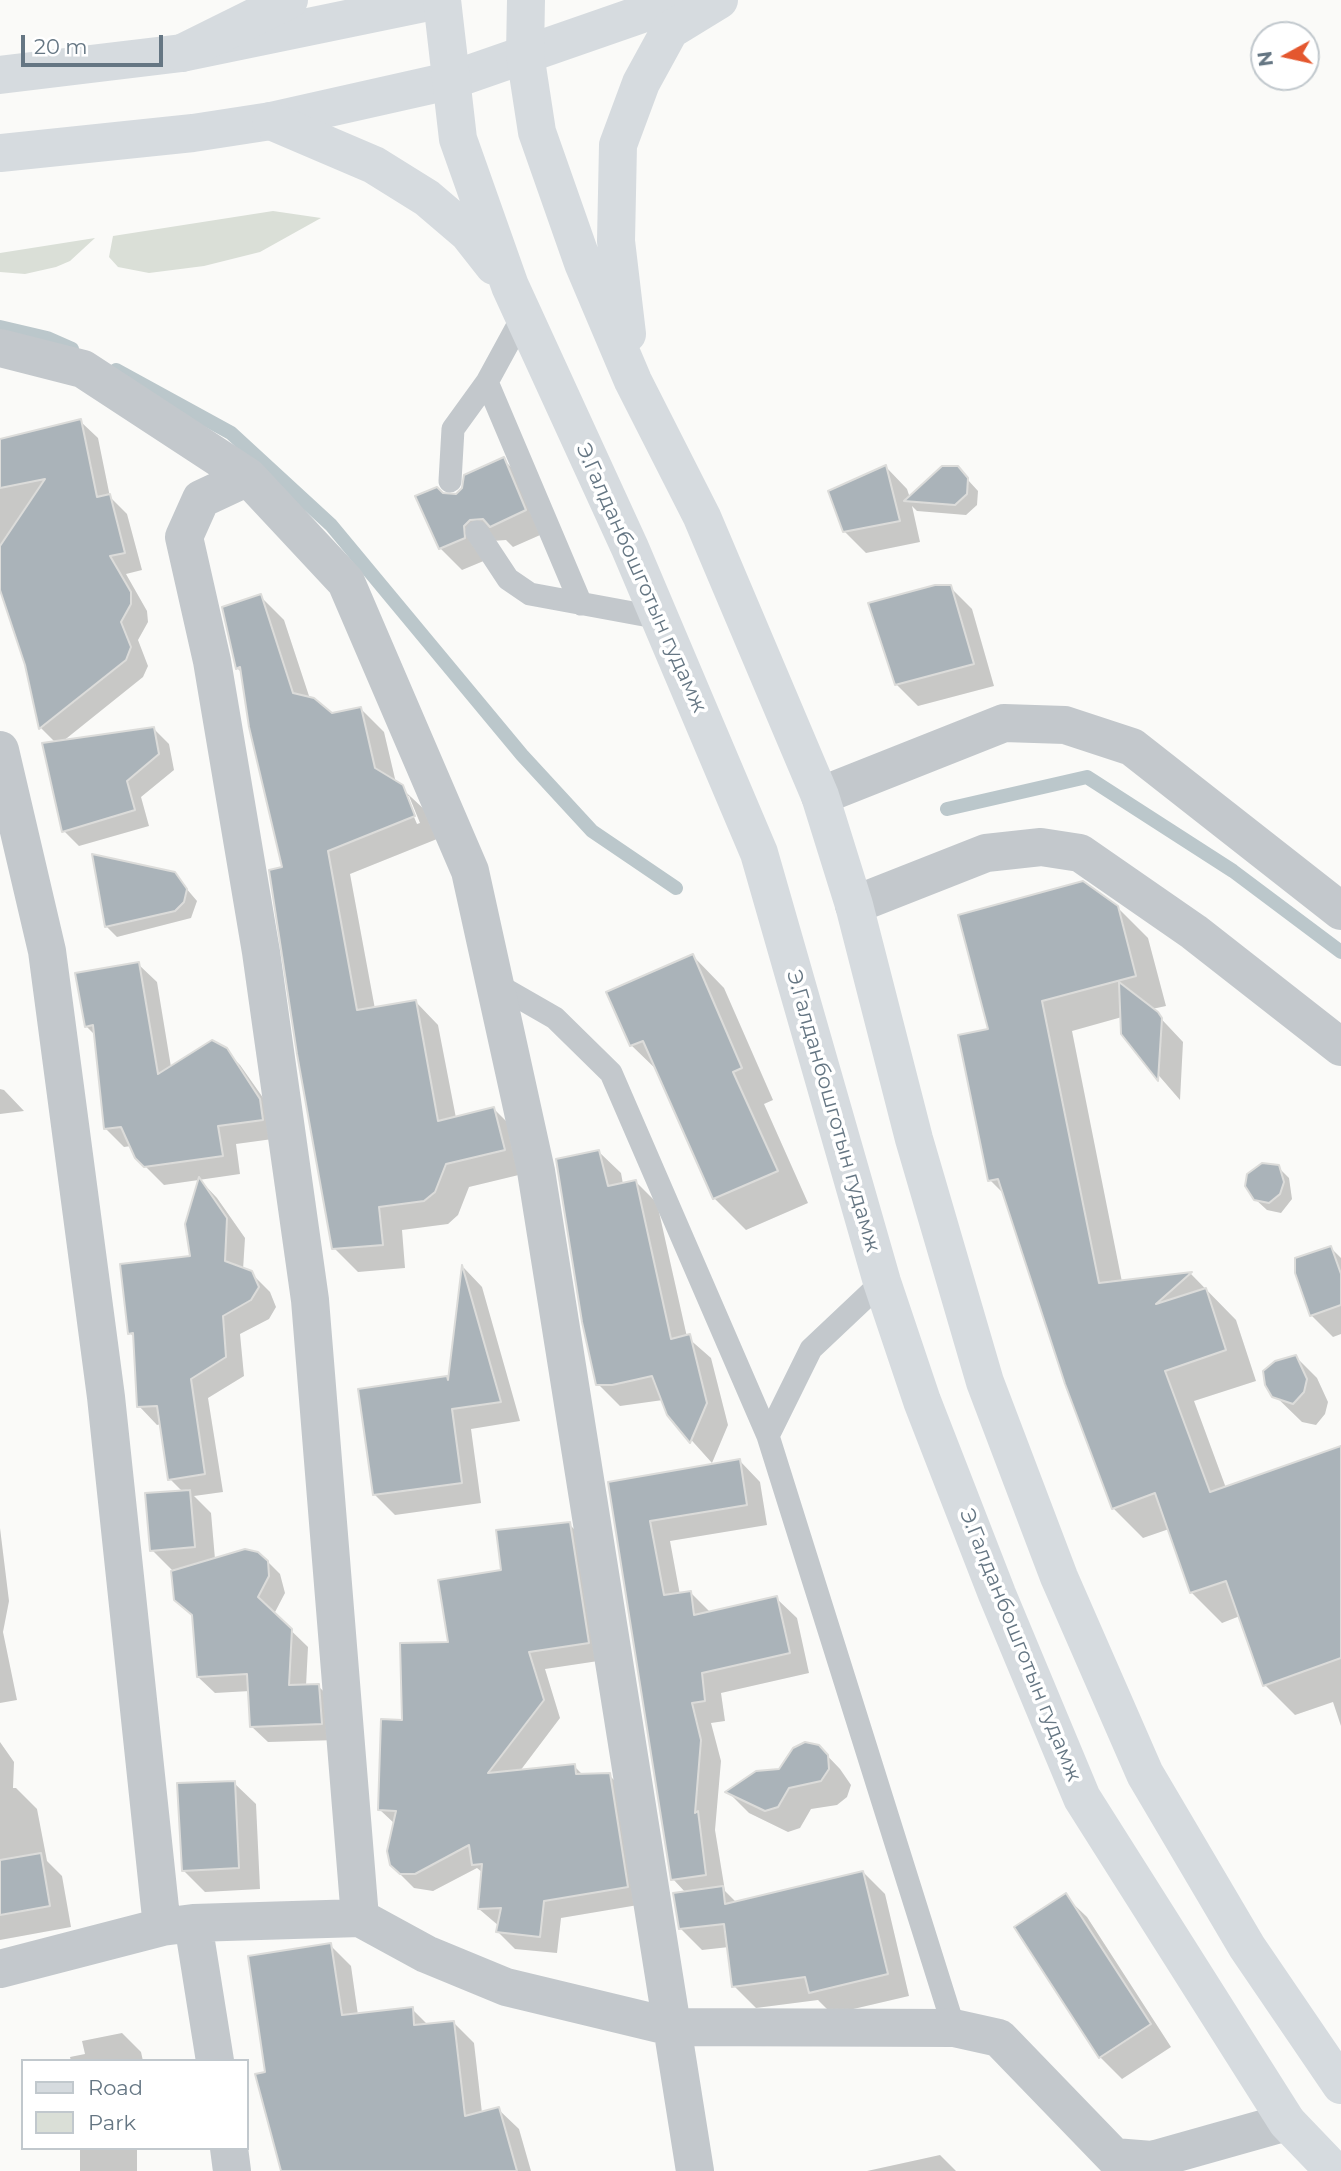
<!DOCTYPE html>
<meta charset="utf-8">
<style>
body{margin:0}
#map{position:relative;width:1341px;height:2171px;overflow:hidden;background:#fafaf8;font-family:Montserrat,sans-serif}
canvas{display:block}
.legend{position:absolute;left:21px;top:2059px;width:228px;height:91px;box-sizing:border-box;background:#fff;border:2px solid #c1c8cd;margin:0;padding:9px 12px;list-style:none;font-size:21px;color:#657683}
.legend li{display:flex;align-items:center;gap:14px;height:35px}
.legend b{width:35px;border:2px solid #c1c8cd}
.north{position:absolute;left:1250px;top:21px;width:70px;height:70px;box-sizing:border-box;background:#fff;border:2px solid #c1c8cd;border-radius:50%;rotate:262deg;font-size:19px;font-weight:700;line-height:28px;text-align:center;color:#657683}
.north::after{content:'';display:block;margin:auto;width:24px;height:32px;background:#e4572e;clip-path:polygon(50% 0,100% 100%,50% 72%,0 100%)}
.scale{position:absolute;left:21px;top:35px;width:142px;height:32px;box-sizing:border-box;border:4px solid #657683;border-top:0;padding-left:9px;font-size:21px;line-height:24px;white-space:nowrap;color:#657683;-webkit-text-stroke:5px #fff;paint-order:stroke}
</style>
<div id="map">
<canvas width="1341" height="2171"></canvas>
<ul class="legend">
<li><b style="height:9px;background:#d6dbdf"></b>Road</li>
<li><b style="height:19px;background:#dadfd7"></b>Park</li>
</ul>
<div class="north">N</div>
<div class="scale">20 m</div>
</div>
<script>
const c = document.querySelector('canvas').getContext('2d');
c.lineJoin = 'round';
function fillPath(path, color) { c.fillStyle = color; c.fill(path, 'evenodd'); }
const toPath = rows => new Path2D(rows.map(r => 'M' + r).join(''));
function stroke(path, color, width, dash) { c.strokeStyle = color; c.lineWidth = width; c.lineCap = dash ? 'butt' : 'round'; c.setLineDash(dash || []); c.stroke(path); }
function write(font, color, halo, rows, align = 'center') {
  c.font = font + ' Montserrat,sans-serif'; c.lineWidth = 7; c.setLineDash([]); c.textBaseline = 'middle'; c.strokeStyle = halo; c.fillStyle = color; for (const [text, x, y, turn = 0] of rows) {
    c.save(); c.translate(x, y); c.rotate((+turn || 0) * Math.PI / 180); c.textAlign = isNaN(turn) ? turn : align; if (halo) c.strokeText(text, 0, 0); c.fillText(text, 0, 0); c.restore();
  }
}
fillPath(toPath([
 [273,211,321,218,260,252,204,266,149,273,118,267,109,257,113,236],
 [95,238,70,261,56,267,25,274,0,272,0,253]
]), '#dadfd7');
fillPath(toPath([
 [80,421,98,438,110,497,127,514,142,570,126,574,147,611,148,622,138,640,148,666,143,677,62,742,154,729,169,744,174,770,141,797,149,826,79,846,64,831,56,743,41,728,0,565,0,440],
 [503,459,525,481,547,532,513,547,506,540,492,541,486,560,462,570,440,548,443,495,456,496],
 [886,467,907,489,910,498,957,468,978,491,977,505,966,515,917,511,912,506,920,542,866,553,844,531],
 [950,587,972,609,994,686,918,706,896,684],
 [260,596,284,620,310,699,332,715,360,708,384,732,396,783,426,811,437,839,350,874,375,1009,415,1001,438,1025,456,1118,494,1109,517,1132,527,1173,469,1187,458,1215,448,1224,402,1230,405,1268,358,1272,334,1248,284,868,243,674,237,668],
 [405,796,409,796,420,823,417,824],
 [174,874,197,901,191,918,117,937,106,926],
 [1117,907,1148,938,1166,1006,1152,1009,1183,1042,1180,1100,1122,1033,1122,1017,1072,1031,1122,1282,1191,1274,1236,1320,1256,1381,1194,1401,1226,1488,1341,1451,1341,1726,1333,1702,1295,1715,1265,1685,1240,1616,1222,1623,1191,1592,1169,1529,1143,1538,1113,1508,1005,1195,990,1180,991,1030],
 [693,956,724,988,773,1100,764,1104,808,1203,746,1230,714,1198,660,1073,631,1045],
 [138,964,157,982,171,1067,203,1046,212,1042,221,1046,240,1065,278,1119,280,1138,236,1144,240,1174,164,1185,136,1157,131,1146,124,1147,105,1128,96,1036,86,1026],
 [0,1089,4,1090,24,1111,0,1114],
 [599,1152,621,1173,623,1184,636,1182,657,1203,687,1337,711,1358,728,1425,712,1463,668,1414,663,1400,620,1406,598,1384],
 [1262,1165,1278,1167,1289,1178,1292,1199,1281,1213,1267,1210,1255,1199,1247,1180,1252,1170],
 [200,1180,217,1198,245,1238,243,1270,251,1273,270,1292,276,1307,269,1319,240,1334,244,1376,208,1398,223,1492,194,1496,211,1513,215,1559,263,1557,280,1574,285,1593,274,1614,308,1647,306,1686,318,1686,335,1702,338,1740,268,1742,251,1726,250,1691,215,1693,198,1677,194,1617,175,1599,172,1570,152,1550,183,1492,170,1479,161,1424,157,1425,139,1406,135,1338,130,1333,192,1258],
 [1331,1248,1341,1258,1341,1334,1333,1337,1311,1315],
 [464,1268,482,1287,520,1421,471,1429,481,1503,395,1515,375,1495,446,1378,449,1381],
 [1295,1356,1317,1378,1328,1402,1325,1414,1316,1425,1302,1422,1269,1390],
 [740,1461,760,1482,767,1525,670,1541,680,1595,691,1593,711,1613,776,1598,797,1618,809,1673,721,1693,725,1721,711,1723,721,1761,715,1830,725,1891,737,1903,863,1872,885,1894,909,1996,832,2014,818,2000,756,2008,734,1986,729,1947,702,1950,680,1928,686,1893,673,1879,610,1483],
 [569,1524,587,1542,605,1660,545,1669,560,1718,520,1771,574,1766,583,1775,609,1775,627,1793,644,1904,561,1918,557,1953,515,1949,498,1932,499,1926,479,1909,483,1873,477,1868,433,1891,414,1888,396,1870,395,1824,380,1810,404,1722,450,1644,503,1571],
 [0,1528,9,1601,3,1632,17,1700,0,1703],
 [0,1742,14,1762,13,1788,16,1788,37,1809,47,1861,62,1876,71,1927,0,1940],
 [818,1746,840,1769,851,1785,847,1797,837,1805,811,1809,800,1828,788,1832,749,1813,728,1792,780,1770],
 [234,1783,256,1804,260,1889,205,1892,183,1870],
 [1065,1896,1087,1917,1171,2047,1122,2079,1100,2057],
 [330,1945,351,1966,358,2015,412,2009,428,2025,454,2023,474,2043,482,2113,498,2109,519,2129,531,2171,294,2171,267,2073],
 [122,2033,141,2052,143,2061,71,2061,70,2057,85,2054,82,2041],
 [80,2148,137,2148,137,2171,22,2171,80,2171],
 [940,2155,956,2171,867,2171]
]), '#0003');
stroke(toPath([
 [0,327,47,338,72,349],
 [116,370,231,433,331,525,522,755,592,831,676,888],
 [947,809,1087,777,1233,871,1341,952]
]), '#bbc7cb', 14);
const building = toPath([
 [81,419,97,497,110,494,125,553,110,556,131,592,131,604,121,622,131,647,126,660,39,729,25,665,0,590,0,546,45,479,0,488,0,439,81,419],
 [504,457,526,510,490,527,483,519,470,520,464,526,465,538,439,549,415,496,437,487,443,493,456,494,462,488,464,475,504,457],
 [886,465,900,521,843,532,828,491,886,465],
 [942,466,958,466,968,478,967,494,955,505,904,501,942,466],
 [935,585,951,585,974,664,895,685,868,603,935,585],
 [261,594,293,693,314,698,332,713,361,707,375,768,403,785,415,816,328,851,357,1010,416,1000,438,1121,494,1107,505,1150,446,1164,435,1192,424,1201,379,1207,383,1245,332,1249,297,1054,269,870,282,867,249,727,240,667,236,669,222,607,261,594],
 [154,727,159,754,127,781,135,810,62,832,42,743,154,727],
 [92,854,175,872,187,889,184,902,175,911,105,927,92,854],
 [1083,881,1118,906,1136,976,1042,1001,1099,1283,1192,1272,1156,1304,1206,1288,1226,1350,1165,1371,1210,1492,1341,1446,1341,1658,1263,1686,1226,1581,1190,1593,1155,1493,1112,1509,1065,1384,998,1179,988,1181,958,1035,988,1029,958,915,1083,881],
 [693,954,742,1068,733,1072,778,1171,713,1199,643,1041,630,1046,606,992,693,954],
 [139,962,158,1074,212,1040,227,1048,260,1099,263,1120,218,1126,223,1156,144,1167,135,1158,121,1127,104,1129,93,1025,85,1027,75,973,139,962],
 [1119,982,1158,1012,1162,1018,1158,1081,1121,1034,1119,982],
 [599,1150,608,1186,636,1180,671,1339,690,1334,707,1403,690,1443,667,1415,652,1376,612,1385,596,1385,582,1322,556,1159,599,1150],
 [1262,1163,1279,1165,1284,1182,1280,1194,1269,1203,1254,1200,1245,1186,1247,1174,1262,1163],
 [199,1177,227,1218,225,1261,252,1271,259,1287,251,1300,223,1316,226,1357,191,1379,205,1474,168,1480,157,1406,137,1407,133,1333,128,1334,120,1264,190,1256,185,1224,199,1177],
 [1331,1246,1341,1274,1341,1305,1310,1316,1295,1273,1295,1258,1331,1246],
 [462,1265,501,1402,452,1409,462,1483,373,1495,358,1389,447,1376,448,1380,462,1265],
 [1296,1355,1307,1379,1304,1392,1293,1404,1272,1397,1265,1385,1263,1371,1275,1361,1296,1355],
 [740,1459,747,1505,650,1521,664,1595,691,1591,694,1615,777,1596,790,1653,702,1673,705,1701,692,1703,701,1740,695,1813,698,1811,706,1875,671,1880,608,1482,740,1459],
 [190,1490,195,1547,150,1551,145,1493,190,1490],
 [570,1522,589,1643,529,1652,544,1700,488,1773,575,1764,576,1774,610,1773,628,1887,544,1901,540,1937,496,1932,501,1908,478,1909,482,1864,472,1865,469,1845,415,1874,400,1874,390,1865,387,1851,396,1811,378,1810,381,1719,402,1720,400,1643,448,1642,438,1580,501,1570,496,1530,570,1522],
 [245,1549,258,1552,268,1561,269,1576,258,1597,292,1629,289,1685,319,1684,322,1724,250,1727,247,1674,197,1677,192,1615,174,1600,171,1571,245,1549],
 [805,1742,819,1745,828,1755,829,1769,821,1781,789,1788,778,1807,765,1811,725,1792,756,1771,779,1769,793,1748,805,1742],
 [235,1781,239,1868,182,1871,177,1783,235,1781],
 [41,1853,50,1906,0,1915,0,1860,41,1853],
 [863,1871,888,1974,809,1993,805,1977,732,1987,724,1924,679,1929,673,1893,723,1886,725,1904,863,1871],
 [1066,1893,1151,2024,1099,2058,1014,1927,1066,1893],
 [331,1943,342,2015,413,2007,414,2025,454,2021,465,2116,499,2107,517,2171,281,2171,255,2074,265,2072,248,1956,331,1943]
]);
fillPath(building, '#aab3b9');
stroke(building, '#dcdcda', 2);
stroke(toPath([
 [487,382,581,604],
 [450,481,453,429,487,382,523,316],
 [477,532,508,579,530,594,660,618],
 [494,983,555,1018,611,1073,768,1436,954,2028],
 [768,1436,811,1349,882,1282]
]), '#c3c8cc', 23);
stroke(toPath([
 [0,348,83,369,248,477],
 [0,750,47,951,106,1397,162,1927],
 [820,796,1004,723,1065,725,1132,747,1341,911],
 [854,905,986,853,1041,847,1080,853,1194,932,1341,1047],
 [360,1918,310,1300,261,952,212,661,184,537,201,499,248,477,346,582,470,871,536,1171,695,2171],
 [193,1923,215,2061],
 [0,1969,162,1927,193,1923,360,1918,426,1954,506,1987,672,2027,954,2028,999,2038,1114,2157,1152,2160,1287,2122],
 [229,2148,232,2171]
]), '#c3c8cc', 38);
stroke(toPath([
 [0,75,182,53,439,0],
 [0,153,193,133,271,121,449,81,682,0]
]), '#d6dbdf', 38);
stroke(toPath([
 [442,0,458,139,510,286,630,548,759,853,882,1282,922,1401,997,1594,1082,1798,1287,2122,1334,2171],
 [526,0,525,54,537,132,583,263,633,381,702,517,820,796,854,905,914,1139,985,1382,1059,1577,1145,1774,1247,1947,1341,2085],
 [182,53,289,0],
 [271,121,374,165,427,198,468,233,494,266],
 [627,334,616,241,618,145,641,83,670,30,719,0]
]), '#d6dbdf', 38);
write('21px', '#657683', '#fff', [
 ["Э.Галданбошготын гудамж",641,578,66],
 ["Э.Галданбошготын гудамж",833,1111,74],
 ["Э.Галданбошготын гудамж",1020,1645,68]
]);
</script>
